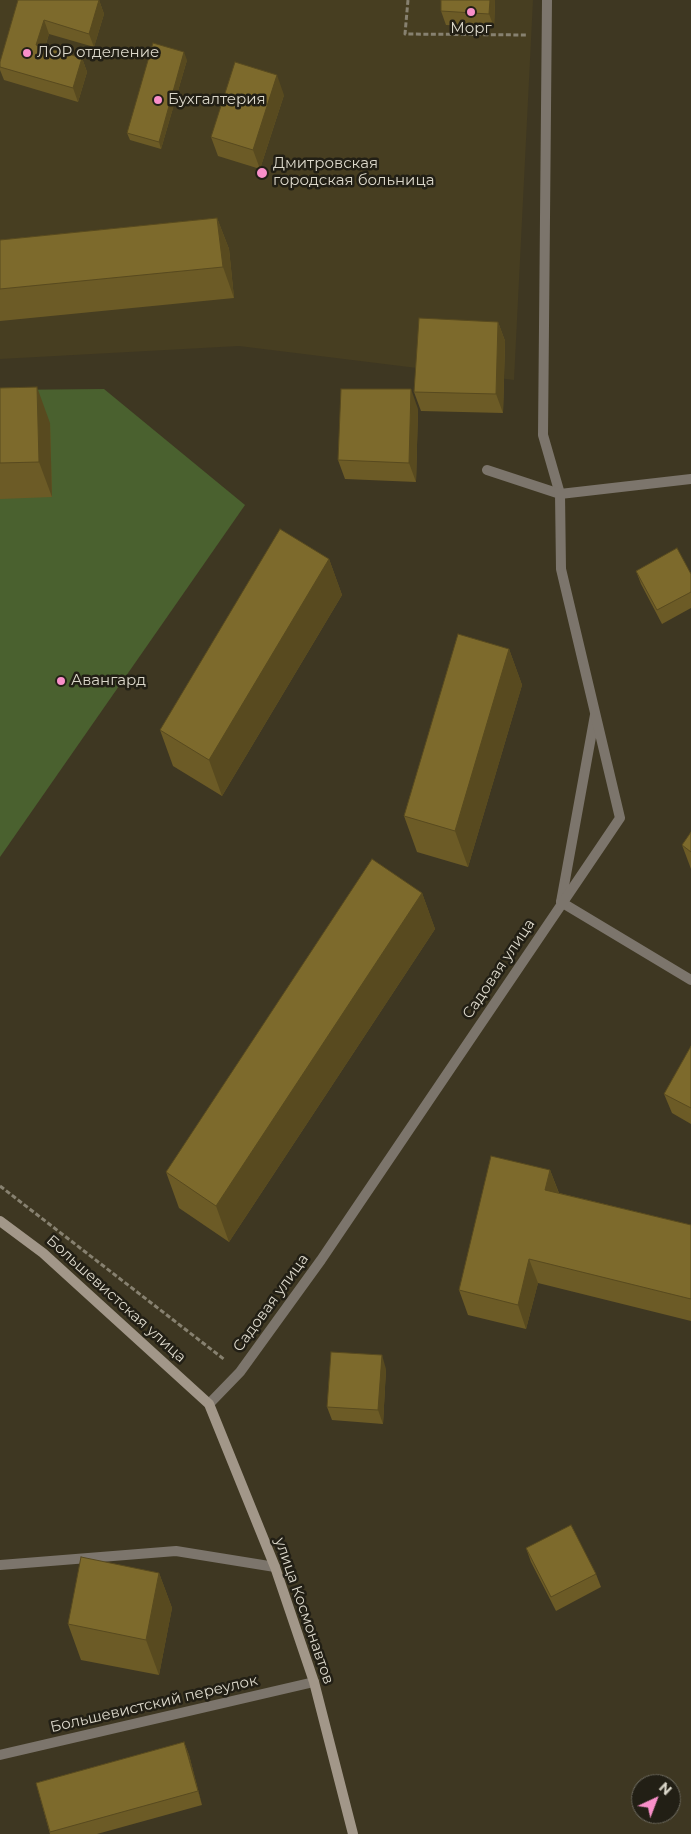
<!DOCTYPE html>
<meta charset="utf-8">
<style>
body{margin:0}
#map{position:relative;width:691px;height:1834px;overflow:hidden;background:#3e3722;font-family:Montserrat,sans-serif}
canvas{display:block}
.north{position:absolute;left:631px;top:1774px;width:50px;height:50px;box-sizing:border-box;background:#221f15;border:1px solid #6c695e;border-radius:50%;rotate:43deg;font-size:14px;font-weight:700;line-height:20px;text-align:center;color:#dcd8cb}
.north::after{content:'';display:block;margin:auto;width:18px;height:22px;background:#f98fc9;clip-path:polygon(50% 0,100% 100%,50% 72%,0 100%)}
</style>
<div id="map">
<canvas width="691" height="1834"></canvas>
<div class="north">N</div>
</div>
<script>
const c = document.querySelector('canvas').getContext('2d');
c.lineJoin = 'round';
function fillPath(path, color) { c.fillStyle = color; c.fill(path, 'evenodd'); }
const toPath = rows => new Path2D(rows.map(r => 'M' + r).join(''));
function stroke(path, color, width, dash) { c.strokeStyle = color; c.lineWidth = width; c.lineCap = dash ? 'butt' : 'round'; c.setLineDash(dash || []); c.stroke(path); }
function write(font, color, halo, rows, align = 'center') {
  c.font = font + ' Montserrat,sans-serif'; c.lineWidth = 5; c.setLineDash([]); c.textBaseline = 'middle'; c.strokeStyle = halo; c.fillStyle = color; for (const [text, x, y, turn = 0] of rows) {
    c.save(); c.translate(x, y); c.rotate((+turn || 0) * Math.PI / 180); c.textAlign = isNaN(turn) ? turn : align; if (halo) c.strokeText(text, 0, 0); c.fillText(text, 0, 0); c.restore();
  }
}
fillPath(toPath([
 [0,0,533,0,514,380,239,346,0,359]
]), '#473e21');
fillPath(toPath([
 [104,389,245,505,0,857,0,390]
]), '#4a612f');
stroke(toPath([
 [408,0,405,34,528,35],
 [0,1186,225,1360]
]), '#878170', 3, [5, 2.5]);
stroke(toPath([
 [547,0,543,435,560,494],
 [561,902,595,715],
 [0,1565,176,1551,275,1567]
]), '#7c756c', 10);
stroke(toPath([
 [487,470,560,494,691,479],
 [561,902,691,980],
 [209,1404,240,1372,321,1260,620,818,561,569,560,494],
 [0,1755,314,1682]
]), '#7c756c', 10);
stroke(toPath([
 [0,1221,43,1253,209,1404,275,1567,314,1682,353,1834]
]), '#a29789', 10);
fillPath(toPath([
 [18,0,99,0,104,14,94,47,49,34,45,47,82,58,87,72,78,102,4,80,0,70,0,62],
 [495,0,494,27,446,25,441,11],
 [187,60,161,149,130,140,127,133],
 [284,95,260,169,218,156,211,137],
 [217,218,229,249,234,298,0,321,0,240],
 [498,322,505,341,503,413,421,411,414,392],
 [0,388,50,423,52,497,0,499],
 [418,409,416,482,345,479,338,460],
 [329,559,342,595,222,796,173,766,160,730],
 [636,571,691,574,691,608,662,624,641,584],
 [509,649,522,685,468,867,417,852,404,816],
 [691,832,691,869,682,845],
 [422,893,435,929,229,1242,179,1208,166,1172],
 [691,1046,691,1124,672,1113,664,1094],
 [550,1170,559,1193,691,1225,691,1321,538,1283,526,1329,468,1315,459,1290],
 [386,1369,383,1424,332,1420,327,1407],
 [526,1548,596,1574,601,1587,556,1611,531,1562],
 [159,1573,172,1608,159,1675,81,1660,68,1624],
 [184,1742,189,1755,202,1805,97,1834,50,1834,36,1783]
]), '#6c5b26');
fillPath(toPath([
 [99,0,104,14,94,47,89,34],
 [490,0,495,0,494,27,489,14],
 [44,20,49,34,41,58,36,45],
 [184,52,187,60,161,149,159,142],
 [82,58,87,72,78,102,73,88],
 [277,75,284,95,260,169,253,150],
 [217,218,229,249,234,298,223,267],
 [498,322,505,341,503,413,496,394],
 [37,387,50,423,52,497,39,462],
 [411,389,418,409,416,482,409,463],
 [329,559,342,595,222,796,209,760],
 [509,649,522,685,468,867,455,831],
 [422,893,435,929,229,1242,216,1206],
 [550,1170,559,1194,545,1190],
 [529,1259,538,1283,526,1329,518,1305],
 [382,1355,386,1369,383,1424,378,1410],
 [159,1573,172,1608,159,1675,146,1640],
 [184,1742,189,1755,202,1805]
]), '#584a1f');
const building = toPath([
 [18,0,99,0,89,34,44,20,36,45,82,58,73,88,0,67,0,62,18,0],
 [441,0,490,0,489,14,441,11,441,0],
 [153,43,184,52,159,142,127,133,153,43],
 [235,62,277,75,253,150,211,137,235,62],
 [217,218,223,267,0,289,0,240,217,218],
 [419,318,498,322,496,394,414,392,419,318],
 [37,387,39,462,0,463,0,388,37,387],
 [341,389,411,389,409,463,338,460,341,389],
 [280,529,329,559,209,760,160,730,280,529],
 [677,548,691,574,691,592,657,610,636,571,677,548],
 [458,634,509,649,455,831,404,816,458,634],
 [691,832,691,852,682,845,691,832],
 [372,859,422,893,216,1206,166,1172,372,859],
 [691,1046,691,1108,664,1094,691,1046],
 [491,1156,550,1170,545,1190,691,1225,691,1299,529,1259,518,1305,459,1290,491,1156],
 [331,1352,382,1355,378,1410,327,1407,331,1352],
 [571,1525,596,1574,551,1597,526,1548,571,1525],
 [81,1557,159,1573,146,1640,68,1624,81,1557],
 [184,1742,198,1791,50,1832,36,1783,184,1742]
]);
fillPath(building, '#7d6a2c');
stroke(building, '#584a1f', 1);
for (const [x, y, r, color] of [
 [471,12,5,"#f98fc9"],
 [27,53,5,"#f98fc9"],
 [158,100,5,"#f98fc9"],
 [262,173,6,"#f98fc9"],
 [61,681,5,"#f98fc9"]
]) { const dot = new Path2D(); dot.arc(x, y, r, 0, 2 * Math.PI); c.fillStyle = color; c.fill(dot); stroke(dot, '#221f15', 2); }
write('15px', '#dcd8cb', '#221f15', [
 ["Морг",471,29,"center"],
 ["ЛОР отделение",37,53],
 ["Бухгалтерия",168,100],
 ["Дмитровская",273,164],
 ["городская больница",273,181],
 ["Авангард",71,681]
], 'left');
write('15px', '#dcd8cb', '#221f15', [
 ["Садовая улица",499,969,-56],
 ["Большевистская улица",116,1299,42],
 ["Садовая улица",271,1303,-54],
 ["улица Космонавтов",304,1611,71],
 ["Большевистский переулок",154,1704,-13]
]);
</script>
